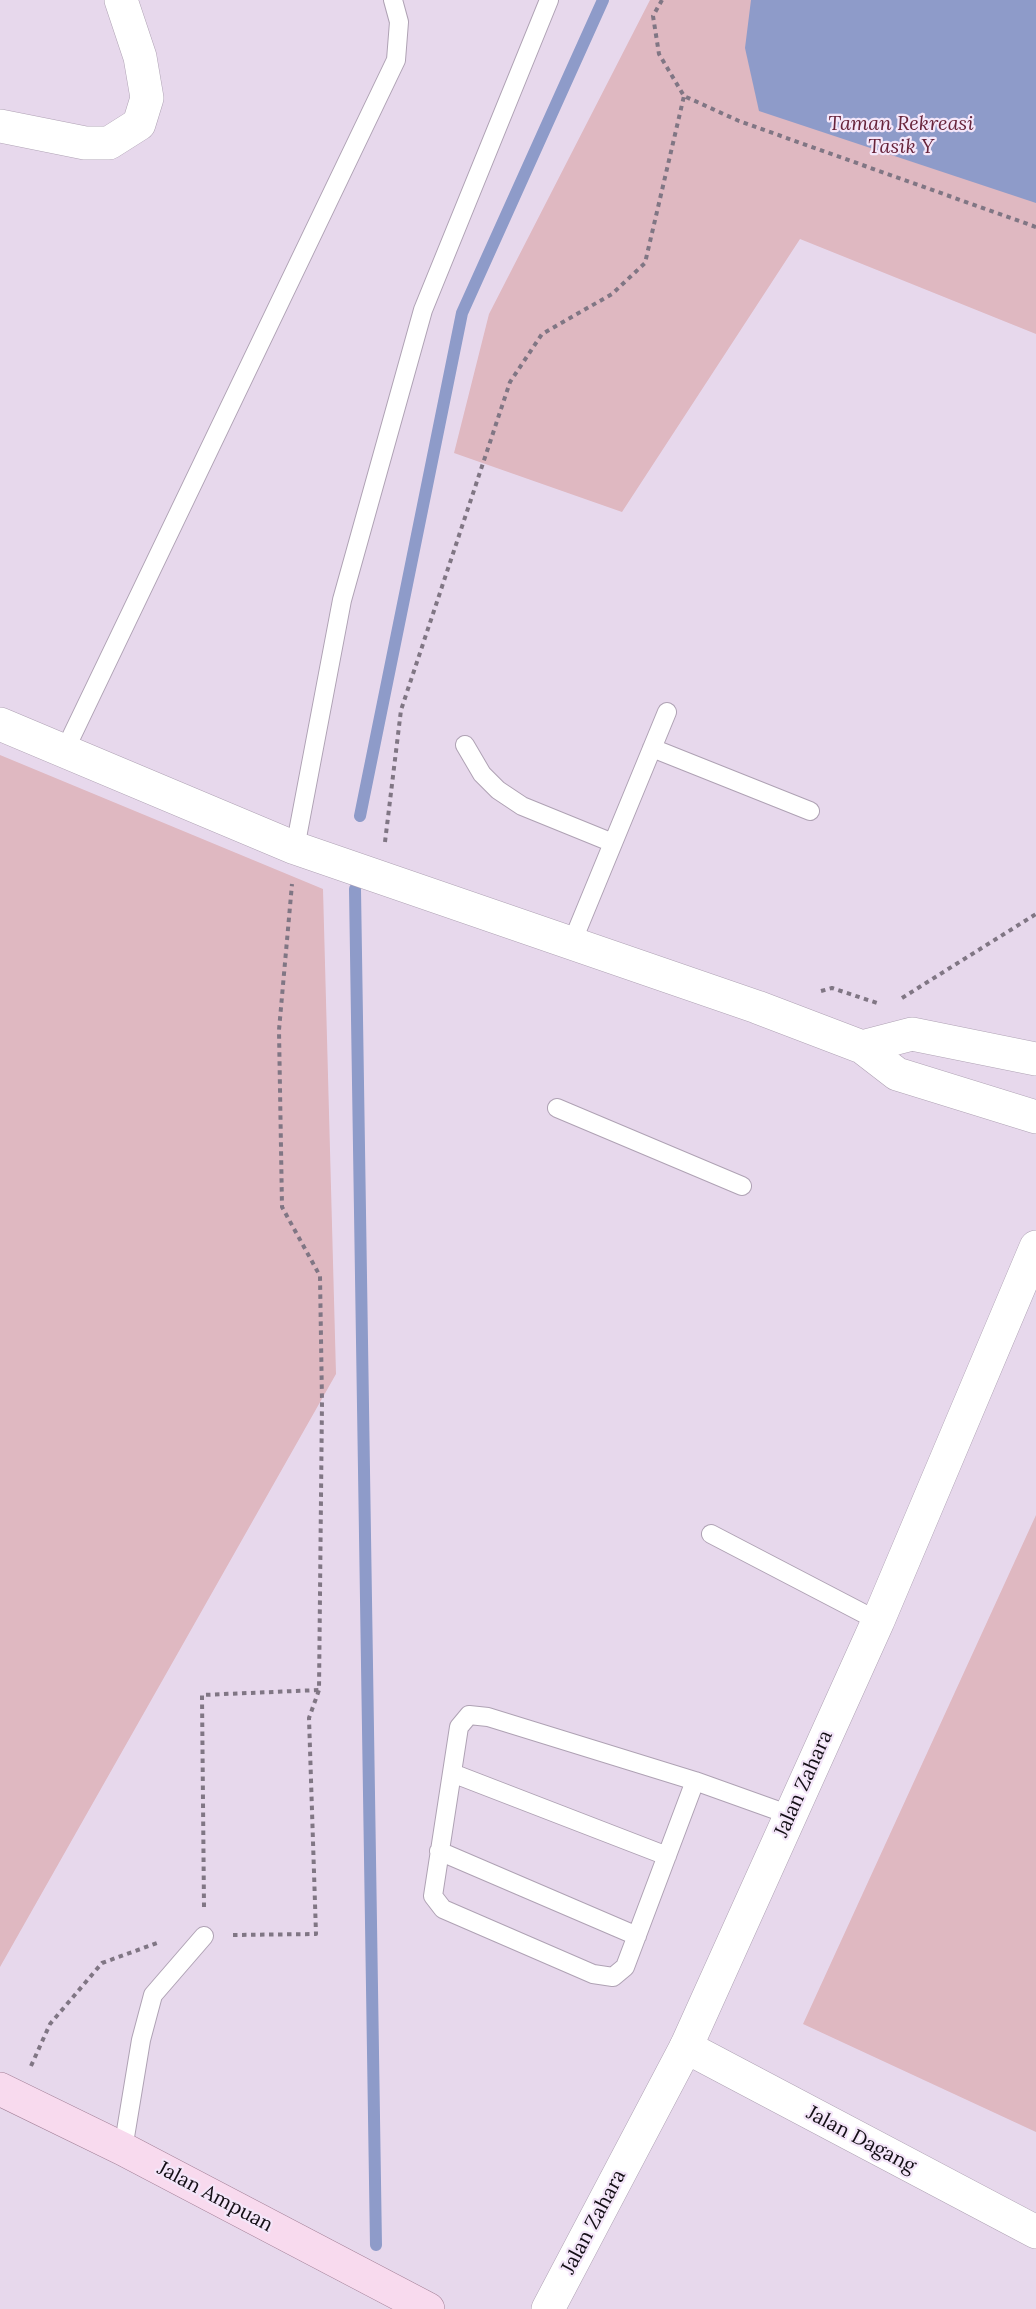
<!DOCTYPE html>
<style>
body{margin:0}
canvas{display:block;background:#e7d8ec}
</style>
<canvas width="1036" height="2309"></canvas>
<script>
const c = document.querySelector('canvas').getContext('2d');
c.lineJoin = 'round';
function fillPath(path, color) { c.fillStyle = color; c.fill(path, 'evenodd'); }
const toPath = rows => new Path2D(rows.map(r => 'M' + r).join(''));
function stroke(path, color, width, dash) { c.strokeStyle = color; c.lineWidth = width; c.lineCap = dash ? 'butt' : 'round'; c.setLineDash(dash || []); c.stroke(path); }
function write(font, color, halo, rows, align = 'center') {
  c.font = font + ' Lora,serif'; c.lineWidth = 4.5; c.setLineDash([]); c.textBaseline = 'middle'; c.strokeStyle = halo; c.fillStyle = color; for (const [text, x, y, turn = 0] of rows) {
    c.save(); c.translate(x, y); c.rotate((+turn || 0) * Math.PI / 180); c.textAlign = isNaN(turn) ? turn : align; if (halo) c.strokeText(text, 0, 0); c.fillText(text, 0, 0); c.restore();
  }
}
fillPath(toPath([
 [650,0,1036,0,1036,334,800,239,622,512,454,453,489,314],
 [0,755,323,889,336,1374,0,1967],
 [1036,1515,1036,2132,803,2024]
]), '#dfb8c1');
fillPath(toPath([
 [751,0,1036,0,1036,203,759,111,745,48]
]), '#8e9bc9');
stroke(toPath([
 [360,816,462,313,603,0],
 [355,889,376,2245]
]), '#8e9bc9', 12);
const service = toPath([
 [465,745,482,774,498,790,522,806,613,843],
 [652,748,810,811],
 [64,752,396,60,399,22,393,0],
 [295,848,342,600,423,310,549,0],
 [571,945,667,712],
 [557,1108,742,1186],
 [711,1534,878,1621],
 [452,1773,667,1856],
 [695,1781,625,1967,613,1977,593,1974,443,1909,433,1896,459,1727,469,1715,488,1717,695,1781,790,1815],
 [439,1851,637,1936],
 [123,2149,141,2040,153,1995,204,1936]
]);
const minor = toPath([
 [0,126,85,143,109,143,139,124,147,98,140,57,121,0],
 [686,2047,1036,2232]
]);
const tertiary = toPath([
 [0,724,295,848,757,1007,862,1047,897,1074,1036,1117],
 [862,1047,912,1034,1036,1059],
 [548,2309,686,2047,878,1621,1036,1247]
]);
const primary = toPath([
 [0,2089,123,2149,428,2309]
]);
stroke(service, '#afa2b4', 20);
stroke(minor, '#afa2b4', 34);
stroke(tertiary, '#afa2b4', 34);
stroke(primary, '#a5839a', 34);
stroke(toPath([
 [662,0,653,16,659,54,684,96,739,121,1036,227],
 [385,842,401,710,510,382,542,334,612,294,645,263,684,96],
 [821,991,832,988,880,1004],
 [902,998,1036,914],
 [204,1907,202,1695,319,1690],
 [233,1935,316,1934,309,1718,319,1690,322,1401,320,1276,282,1207,279,1030,292,884],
 [31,2066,50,2024,102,1963,157,1943]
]), '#807684', 4, [4.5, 4.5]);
stroke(service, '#fff', 18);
stroke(minor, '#fff', 33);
stroke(tertiary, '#fff', 33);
stroke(primary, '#f8daee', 33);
write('italic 20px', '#68243b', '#f4e6f9', [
 ["Taman Rekreasi",901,124],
 ["Tasik Y",901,147]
]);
write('20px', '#130e15', '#f4e6f9', [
 ["Jalan Zahara",804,1784,-66],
 ["Jalan Dagang",861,2140,28],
 ["Jalan Ampuan",215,2197,28],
 ["Jalan Zahara",594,2222,-62]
]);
</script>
